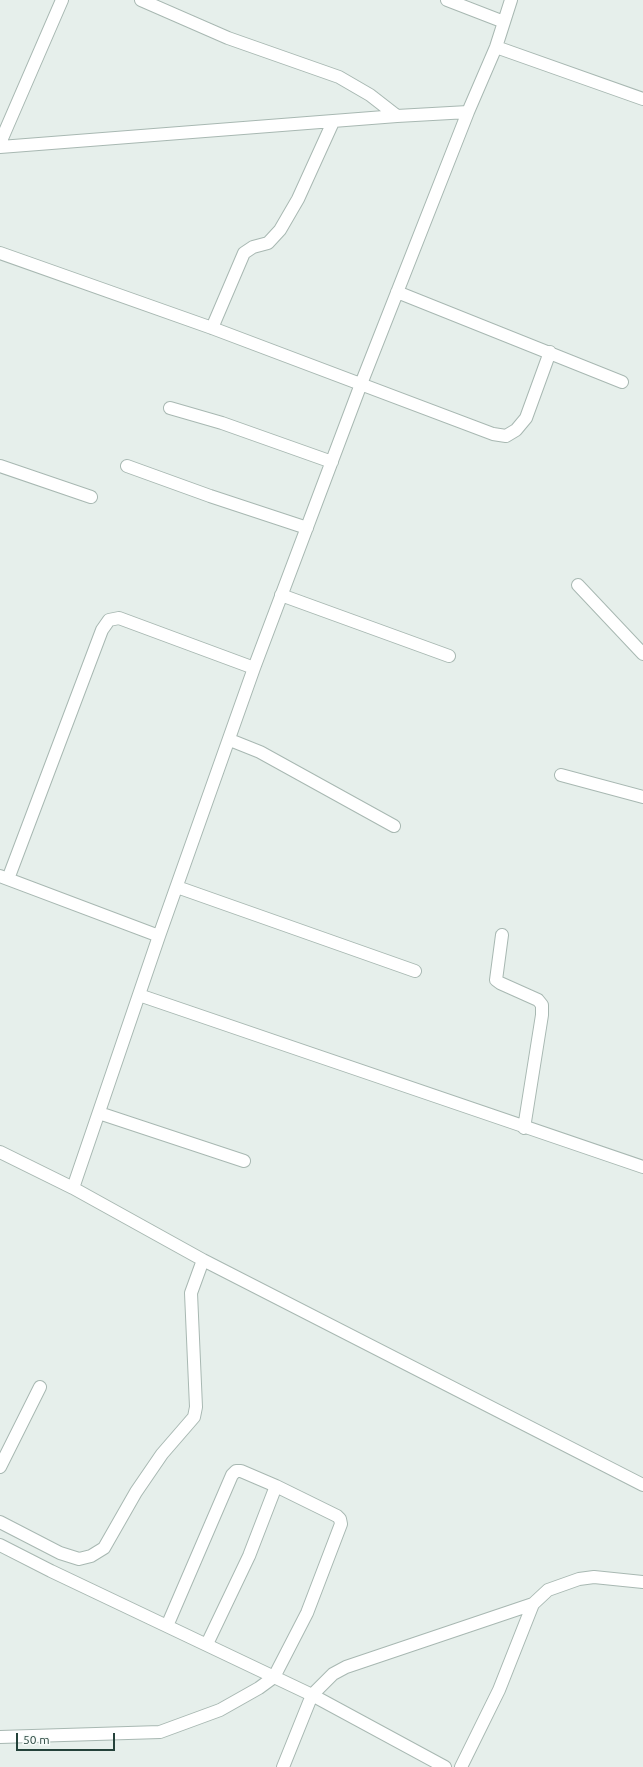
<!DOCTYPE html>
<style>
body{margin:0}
#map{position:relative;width:643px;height:1767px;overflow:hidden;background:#e6efeb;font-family:Ubuntu,sans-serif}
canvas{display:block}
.scale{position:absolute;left:16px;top:1733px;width:99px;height:18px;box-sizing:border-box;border:2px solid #24423a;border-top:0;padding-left:5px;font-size:12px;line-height:14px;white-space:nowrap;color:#24423a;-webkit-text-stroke:3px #f7fbf9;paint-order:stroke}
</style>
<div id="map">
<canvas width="643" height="1767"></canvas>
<div class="scale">50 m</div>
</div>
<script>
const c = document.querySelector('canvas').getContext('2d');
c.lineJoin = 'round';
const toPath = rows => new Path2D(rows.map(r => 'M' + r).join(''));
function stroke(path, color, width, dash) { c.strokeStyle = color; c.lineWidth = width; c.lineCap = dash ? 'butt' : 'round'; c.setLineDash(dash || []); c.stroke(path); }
const minor = toPath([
 [141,0,228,38,339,77,370,95,397,116],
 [447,0,504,22],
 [496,47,643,99],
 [0,143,62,0],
 [0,147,397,116,468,112],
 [0,253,212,328,493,434,506,436,516,430,526,418,550,352],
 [397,292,622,382],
 [212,328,244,253,253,247,268,243,280,230,298,199,333,122],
 [170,408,222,423,332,462],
 [0,466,91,497],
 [127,466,210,496,307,528],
 [578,585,643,654],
 [281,595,449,656],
 [230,740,260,752,394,826],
 [561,775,643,797],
 [0,876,159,936],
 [8,879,102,630,109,620,119,618,254,668],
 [177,887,415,971],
 [502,935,496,980,500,983,538,1000,542,1005,542,1015,524,1128],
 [139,995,643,1167],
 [99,1113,244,1161],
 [0,1152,73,1188,203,1260,643,1485],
 [73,1188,159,936,254,668,361,384,468,112,496,47,511,0],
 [0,1467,40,1387],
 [0,1522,60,1553,79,1559,91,1556,104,1548,136,1492,162,1454,194,1417,196,1407,191,1293,203,1260],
 [0,1545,51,1571,312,1695,445,1767],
 [207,1644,249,1556,276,1486],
 [0,1737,160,1732,220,1710,259,1688,274,1677,307,1613,341,1524,340,1519,337,1516,276,1486,241,1471,236,1471,232,1475,167,1626],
 [283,1767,312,1695,333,1674,346,1667,533,1604,548,1590,579,1579,594,1577,643,1582],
 [461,1767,499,1690,533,1604]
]);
stroke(minor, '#a8b8b2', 14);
stroke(minor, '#fff', 12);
</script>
